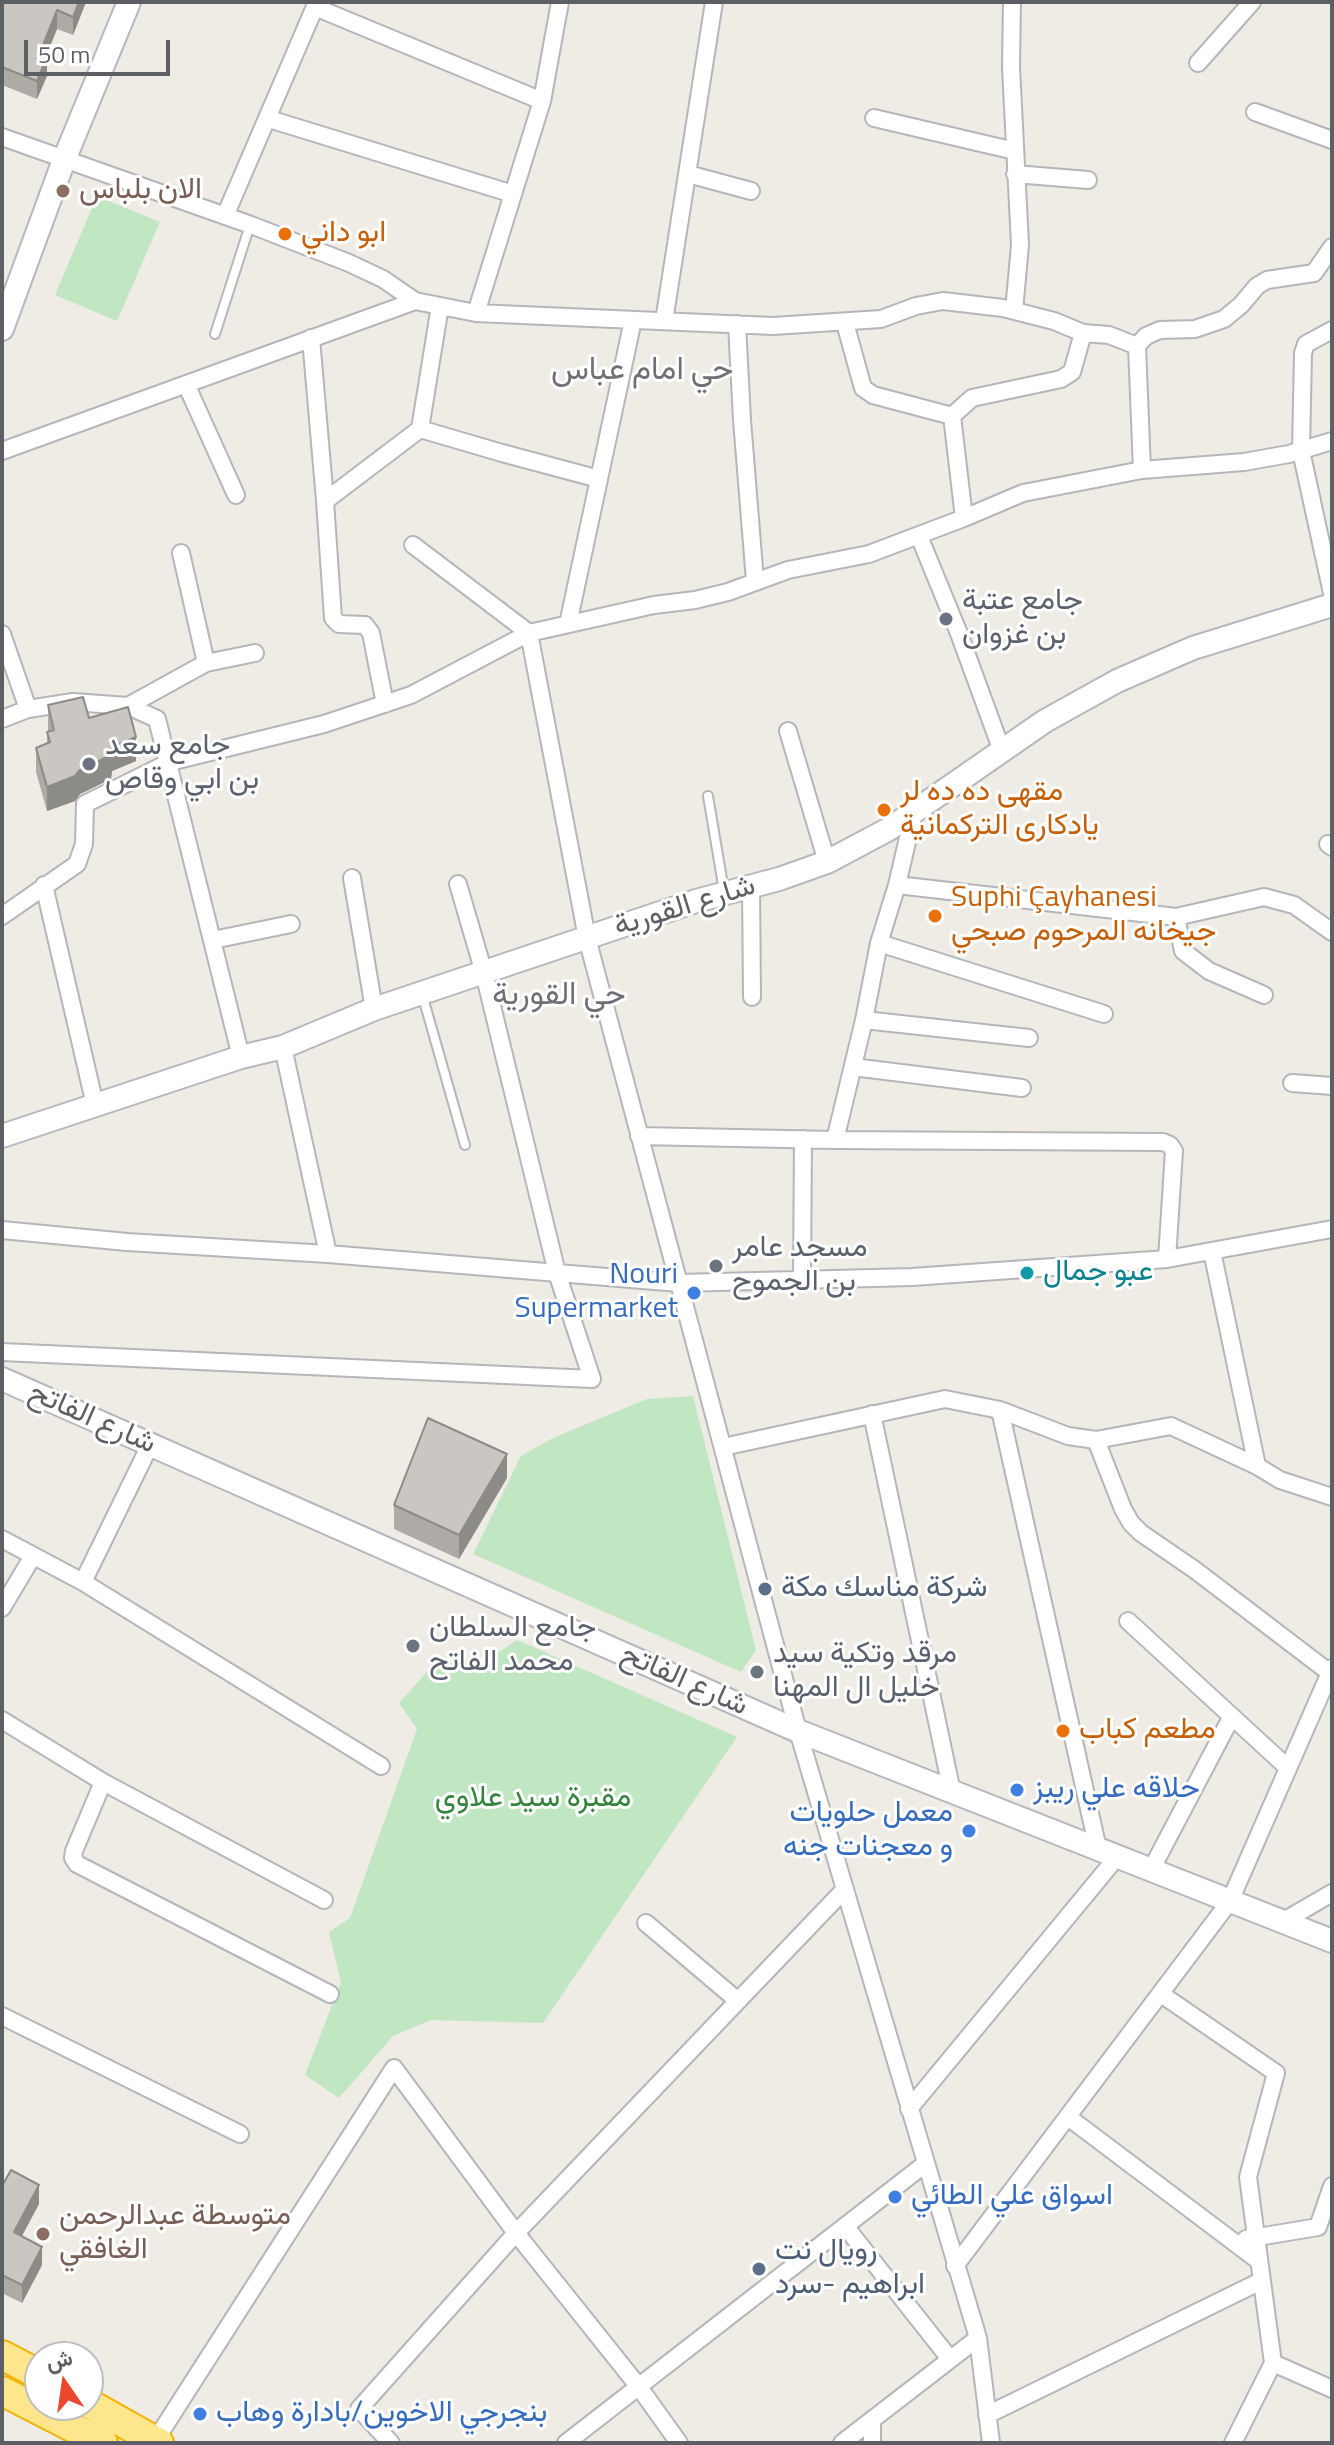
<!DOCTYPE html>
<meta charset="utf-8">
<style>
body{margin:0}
#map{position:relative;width:1334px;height:2445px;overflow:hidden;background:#eeece4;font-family:"Titillium Web",Vazirmatn,sans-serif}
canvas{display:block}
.frame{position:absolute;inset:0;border:4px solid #5c5f64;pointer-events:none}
.north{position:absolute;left:24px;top:2341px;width:80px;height:80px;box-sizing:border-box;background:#fff;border:2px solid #bebfc1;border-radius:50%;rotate:347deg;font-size:22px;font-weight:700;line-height:32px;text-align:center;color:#5c5f64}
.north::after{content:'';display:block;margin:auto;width:28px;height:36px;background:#e9482f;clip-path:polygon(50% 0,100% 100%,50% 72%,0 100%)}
.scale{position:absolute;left:24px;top:40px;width:146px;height:36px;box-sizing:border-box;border:4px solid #5c5f64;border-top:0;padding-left:10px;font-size:24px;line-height:28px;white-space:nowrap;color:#5c5f64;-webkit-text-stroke:6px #fff;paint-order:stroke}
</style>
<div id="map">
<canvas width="1334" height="2445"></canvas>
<div class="frame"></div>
<div class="north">ش</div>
<div class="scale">50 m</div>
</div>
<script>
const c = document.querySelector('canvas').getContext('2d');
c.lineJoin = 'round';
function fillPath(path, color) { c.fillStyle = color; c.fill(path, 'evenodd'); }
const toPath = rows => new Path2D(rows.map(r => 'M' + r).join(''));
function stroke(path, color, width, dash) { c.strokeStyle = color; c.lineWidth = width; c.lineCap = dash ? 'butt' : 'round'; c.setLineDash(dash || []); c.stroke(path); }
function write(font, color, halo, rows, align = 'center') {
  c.font = font + ' "Titillium Web",Vazirmatn,sans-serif'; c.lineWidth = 6; c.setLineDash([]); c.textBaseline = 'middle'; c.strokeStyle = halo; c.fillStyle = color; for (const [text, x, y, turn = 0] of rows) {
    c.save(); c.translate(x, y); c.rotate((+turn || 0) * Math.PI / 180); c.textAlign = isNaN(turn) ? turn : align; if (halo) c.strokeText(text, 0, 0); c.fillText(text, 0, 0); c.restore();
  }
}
fillPath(toPath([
 [97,196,160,222,117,321,55,295],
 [693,1396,756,1650,741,1672,473,1554,521,1456,553,1438,647,1399],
 [517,1640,737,1737,543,2023,431,2020,393,2036,339,2098,305,2075,341,1982,329,1932,350,1918,417,1729,399,1703,436,1662,478,1666]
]), '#c0e6c2');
const lane = toPath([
 [215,334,250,225],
 [708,796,724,891],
 [422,994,465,1145]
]);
const street = toPath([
 [1012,2,1011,67,1020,245,1014,311],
 [315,7,542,101],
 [1198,63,1252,2],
 [1255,112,1332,140],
 [874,118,1015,151],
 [269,119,513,194],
 [2,137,251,225,349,263,383,279,415,301,476,313,773,326,881,319,916,306,943,301,1003,308,1054,321,1083,333,1109,335,1137,346,1142,470,1023,493,964,518,869,554,788,570,728,592,695,600,654,605,529,633,411,695,324,724,170,762,85,804,84,844,77,864,2,916],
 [688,174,751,191],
 [1015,174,1088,180],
 [225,216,317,2],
 [476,313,542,101,560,2],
 [664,321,714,2],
 [845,323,863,388,873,395,952,416,964,518],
 [737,324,742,420,755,581],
 [1332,330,1306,344,1303,353,1301,451,1332,593],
 [311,338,325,501,420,429,440,306],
 [1137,346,1146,336,1160,330,1195,329,1224,319,1241,305,1257,286,1267,280,1314,273,1332,247],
 [186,384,236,495],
 [952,416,972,398,1061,379,1072,372,1083,333],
 [420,429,502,453,599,479],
 [2,451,415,301],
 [1142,470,1244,462,1289,454,1332,441],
 [325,501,333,618,339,624,365,625,371,633,385,704],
 [919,536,960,636,1002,751],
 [413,545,529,633,587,938,798,1731,978,2338,991,2443],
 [181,553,206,663],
 [568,624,633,320],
 [2,634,28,709],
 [128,706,206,663,255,653],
 [2,719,28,709,73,702,128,706,157,719,241,1057],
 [788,731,827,862],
 [1328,844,1332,847],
 [352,878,374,1009],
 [44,885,95,1105],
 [751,885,752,997],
 [897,885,1176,917,1264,897,1294,905,1332,932],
 [1176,917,1183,951,1209,971,1264,995],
 [213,940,291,924],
 [879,943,1104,1014],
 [864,1020,1029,1038],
 [283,1047,328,1254],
 [853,1067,1022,1088],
 [1292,1083,1332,1086],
 [639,1136,835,1140,1163,1142,1170,1145,1174,1151,1167,1259],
 [835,1140,864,1020,879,943,897,885,914,812],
 [2,1230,127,1242,328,1254,679,1283,912,1277,1167,1259,1332,1229],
 [1212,1251,1257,1466],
 [802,1280,803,1139],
 [2,1352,592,1379,557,1273,484,973,458,884],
 [1000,1410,1098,1849],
 [872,1414,952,1792],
 [1096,1440,1123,1509,1131,1523,1141,1533,1195,1570,1330,1673],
 [723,1447,945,1399,1000,1410,1068,1436,1096,1440,1171,1426,1257,1466,1280,1480,1332,1497],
 [2,1539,83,1582,381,1766],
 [83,1582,150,1445],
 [2,1608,33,1556],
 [1128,1621,1288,1768],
 [2,1720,103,1782,324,1900],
 [103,1782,74,1851,73,1858,77,1864,330,1994],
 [1151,1870,1232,1716],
 [1282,1922,1332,1893],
 [646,1923,738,2001],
 [1161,1994,1276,2073,1248,2177,1273,2363,1233,2443],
 [2,2016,240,2134],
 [909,2109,1117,1857],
 [1068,2117,1259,2261],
 [845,2226,950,2359],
 [1246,2239,1318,2227,1332,2186],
 [955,2266,1230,1901,1332,1668],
 [1273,2363,1332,2389],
 [987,2415,1261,2281],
 [872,2420,872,2443],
 [155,2441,394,2068,516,2233,639,2387,679,2443],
 [391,2443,359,2409,516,2233,845,1889],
 [566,2443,925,2164],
 [842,2443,978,2338]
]);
const secondary = toPath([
 [2,329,64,160,129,2],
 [2,1136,241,1057,283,1047,374,1009,696,901,779,879,827,862,889,829,1045,721,1117,681,1193,648,1332,605],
 [2,1379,798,1731,1332,1941]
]);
const highway = toPath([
 [2,2355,40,2375],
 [2,2391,103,2443],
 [88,2403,159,2443]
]);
stroke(lane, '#b4b6bb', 12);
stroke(street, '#b4b6bb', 20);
stroke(secondary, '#b5b8be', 26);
stroke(highway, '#f1b400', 32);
stroke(lane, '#fff', 8);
stroke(street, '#fff', 16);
stroke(secondary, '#fff', 22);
stroke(highway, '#fde68c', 28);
fillPath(toPath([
 [2,2,86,2,73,35,57,29,46,57,47,76,37,99,2,85],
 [48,705,89,718,136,761,112,771,111,779,80,794,75,801,47,811,36,772,36,748,47,744,47,732,48,732],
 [507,1478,459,1559,394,1529,394,1505],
 [2,2186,39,2204,21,2236,42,2265,22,2303,2,2293]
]), '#aeaaa6');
fillPath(toPath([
 [79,2,86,2,73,35,73,17],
 [57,10,57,29,39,73,39,55],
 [47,57,47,76,37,99,37,81],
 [136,737,136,761,112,771,111,779,80,794,75,801,47,811,47,787,80,770,112,747],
 [507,1454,507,1478,459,1559,459,1535],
 [39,2185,39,2204,14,2251,14,2232],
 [42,2247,42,2265,22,2303,22,2285]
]), '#8d8b87');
const building = toPath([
 [2,2,79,2,73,17,57,10,39,55,47,57,37,81,2,67,2,2],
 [83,697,89,718,128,707,136,737,112,747,111,755,80,770,75,776,47,787,36,748,50,742,47,732,54,730,48,705,83,697],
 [428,1418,507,1454,459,1535,394,1505,428,1418],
 [11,2170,39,2185,14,2232,42,2247,22,2285,2,2275,2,2186,11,2170]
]);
fillPath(building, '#cac6c1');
stroke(building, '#8d8b87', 2);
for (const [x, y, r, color] of [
 [63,191,8,"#8d6e63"],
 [285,234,8,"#e8710a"],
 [946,619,8,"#6b7280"],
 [89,764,8,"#6b7280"],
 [884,810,8,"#e8710a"],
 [935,916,8,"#e8710a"],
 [716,1266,8,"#6b7280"],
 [1027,1273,8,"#0f9aa8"],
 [694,1293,8,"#3f7fe0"],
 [765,1589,8,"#5c6f8a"],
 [413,1646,8,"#6b7280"],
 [757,1672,8,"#6b7280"],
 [1063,1731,8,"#e8710a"],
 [1017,1790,8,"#3f7fe0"],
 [969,1831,8,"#3f7fe0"],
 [895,2197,8,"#3f7fe0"],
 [43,2234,8,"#8d6e63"],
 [759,2269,8,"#5c6f8a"],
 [200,2414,8,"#3f7fe0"]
]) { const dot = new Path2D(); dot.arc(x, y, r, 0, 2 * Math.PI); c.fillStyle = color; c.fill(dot); stroke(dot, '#fff', 3); }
write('30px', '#785e54', '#fff', [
 ["الان بلباس",79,191],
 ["متوسطة عبدالرحمن",59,2217],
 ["الغافقي",59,2251]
], 'left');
write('30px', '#c56008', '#fff', [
 ["ابو داني",301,234],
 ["مقهى ده ده لر",900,793],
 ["يادكارى التركمانية",900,827],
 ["Suphi Çayhanesi",951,899],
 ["جيخانه المرحوم صبحي",951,933],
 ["مطعم كباب",1079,1731]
], 'left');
write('30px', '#5b616d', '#fff', [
 ["جامع عتبة",962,602],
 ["بن غزوان",962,636],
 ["جامع سعد",105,747],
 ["بن ابي وقاص",105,781],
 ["مسجد عامر",732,1249],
 ["بن الجموح",732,1283],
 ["جامع السلطان",429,1629],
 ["محمد الفاتح",429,1663],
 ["مرقد وتكية سيد",773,1655],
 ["خليل ال المهنا",773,1689]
], 'left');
write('30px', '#5c5f64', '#fff', [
 ["شارع القورية",685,907,-17],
 ["شارع الفاتح",92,1419,24],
 ["شارع الفاتح",684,1681,24]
]);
write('30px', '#0d838f', '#fff', [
 ["عبو جمال",1043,1273]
], 'left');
write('30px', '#366cbe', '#fff', [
 ["Nouri",678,1276,"right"],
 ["Supermarket",678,1310,"right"],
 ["حلاقه علي ريبز",1033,1790],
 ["معمل حلويات",953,1814,"right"],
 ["و معجنات جنه",953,1848,"right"],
 ["اسواق علي الطائي",911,2197],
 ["بنجرجي الاخوين/بادارة وهاب",216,2414]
], 'left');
write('30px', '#4e5e75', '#fff', [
 ["شركة مناسك مكة",781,1589],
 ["رويال نت",775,2252],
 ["ابراهيم -سرد",775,2286]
], 'left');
write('30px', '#34833d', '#fff', [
 ["مقبرة سيد علاوي",533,1799]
]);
write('32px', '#6d7176', '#fff', [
 ["حي امام عباس",642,371],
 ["حي القورية",559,996]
]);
</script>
